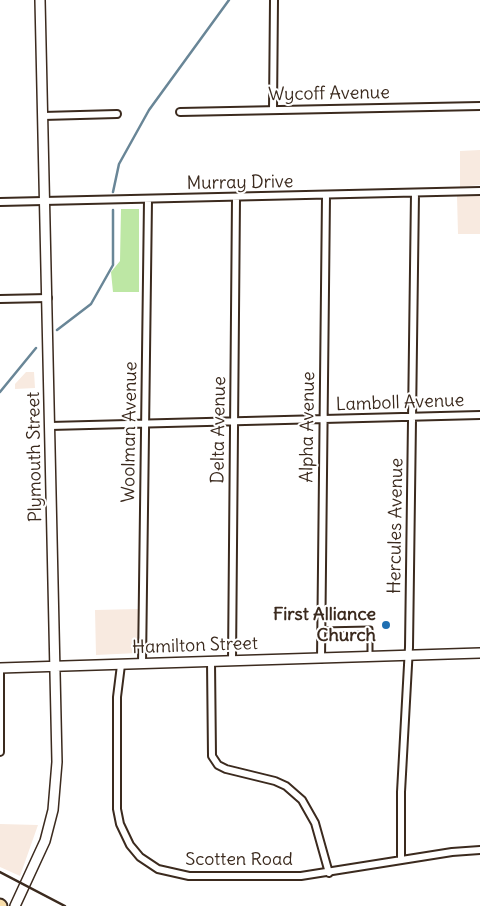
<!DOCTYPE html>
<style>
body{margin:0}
canvas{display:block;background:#fff}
</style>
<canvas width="480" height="906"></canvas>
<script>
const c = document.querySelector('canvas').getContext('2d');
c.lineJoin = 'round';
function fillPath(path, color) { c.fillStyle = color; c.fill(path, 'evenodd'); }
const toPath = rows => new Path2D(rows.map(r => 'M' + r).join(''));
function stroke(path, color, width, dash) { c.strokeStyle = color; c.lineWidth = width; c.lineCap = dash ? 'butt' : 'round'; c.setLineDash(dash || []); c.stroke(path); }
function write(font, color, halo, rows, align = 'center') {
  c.font = font + ' Delius,sans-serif'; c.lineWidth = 4; c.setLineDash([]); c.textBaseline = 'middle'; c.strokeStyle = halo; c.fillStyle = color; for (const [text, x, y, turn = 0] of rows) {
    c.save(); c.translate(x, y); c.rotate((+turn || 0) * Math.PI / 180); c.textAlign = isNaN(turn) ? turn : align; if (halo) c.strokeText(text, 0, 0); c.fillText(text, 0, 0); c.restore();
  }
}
fillPath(toPath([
 [480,150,480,185,460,187,460,151],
 [480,195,480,234,458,234,457,196],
 [26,372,34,372,35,388,15,389,15,384],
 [140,609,138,653,96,655,95,610],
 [0,824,38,825,20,876,0,867]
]), '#f8eae0');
fillPath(toPath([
 [121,209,139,209,139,292,113,292,111,272,120,261]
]), '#bde7a4');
stroke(toPath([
 [113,192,119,164,149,110,229,0],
 [57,330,91,304,113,265,113,210],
 [0,392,36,348]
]), '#698697', 2.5);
const lane = toPath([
 [321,630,370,629,370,656]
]);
const street = toPath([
 [273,110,274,0],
 [180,112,480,106],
 [43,116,117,114],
 [0,202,480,191],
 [0,299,48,298],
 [50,426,480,415],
 [321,659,326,196],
 [232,661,236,198],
 [211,662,212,756,218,765,226,769,275,781,286,786,302,800,315,823,329,873],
 [142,664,148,200],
 [121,665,117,697,117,809,120,824,130,845,140,857,158,869,189,876,301,876,452,852,480,850],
 [0,752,0,668],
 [401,860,401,792,409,647,415,193]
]);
const secondary = toPath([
 [0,668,480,653],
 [15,906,45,841,53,810,57,762,40,0]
]);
const highway = toPath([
 [0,905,1,906]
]);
stroke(lane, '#3b2a1e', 7);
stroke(street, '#3b2a1e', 10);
stroke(secondary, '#3b2a1e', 12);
stroke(highway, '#3b2a1e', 15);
stroke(lane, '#fff', 3);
stroke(street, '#fff', 6);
stroke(secondary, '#fff', 9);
stroke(highway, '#f8deab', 11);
stroke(toPath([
 [0,872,65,906]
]), '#3b2a1e', 2.5);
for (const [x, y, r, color] of [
 [386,625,5,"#1f6fb2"]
]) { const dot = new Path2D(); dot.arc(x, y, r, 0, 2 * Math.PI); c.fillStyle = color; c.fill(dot); stroke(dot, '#fff', 2); }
write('18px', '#3b2a1e', '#fff', [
 ["Wycoff Avenue",329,94,-1],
 ["Murray Drive",240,183,-1],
 ["Lamboll Avenue",400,403,-2],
 ["Alpha Avenue",308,427,-89],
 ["Delta Avenue",219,430,-89],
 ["Woolman Avenue",130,432,-89],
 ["Plymouth Street",35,457,-91],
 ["Hercules Avenue",396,526,-89],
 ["Hamilton Street",195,646,-2],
 ["Scotten Road",239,860]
]);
write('bold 18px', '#3b2a1e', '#fff', [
 ["First Alliance",376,615],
 ["Church",376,636]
], 'right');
</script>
